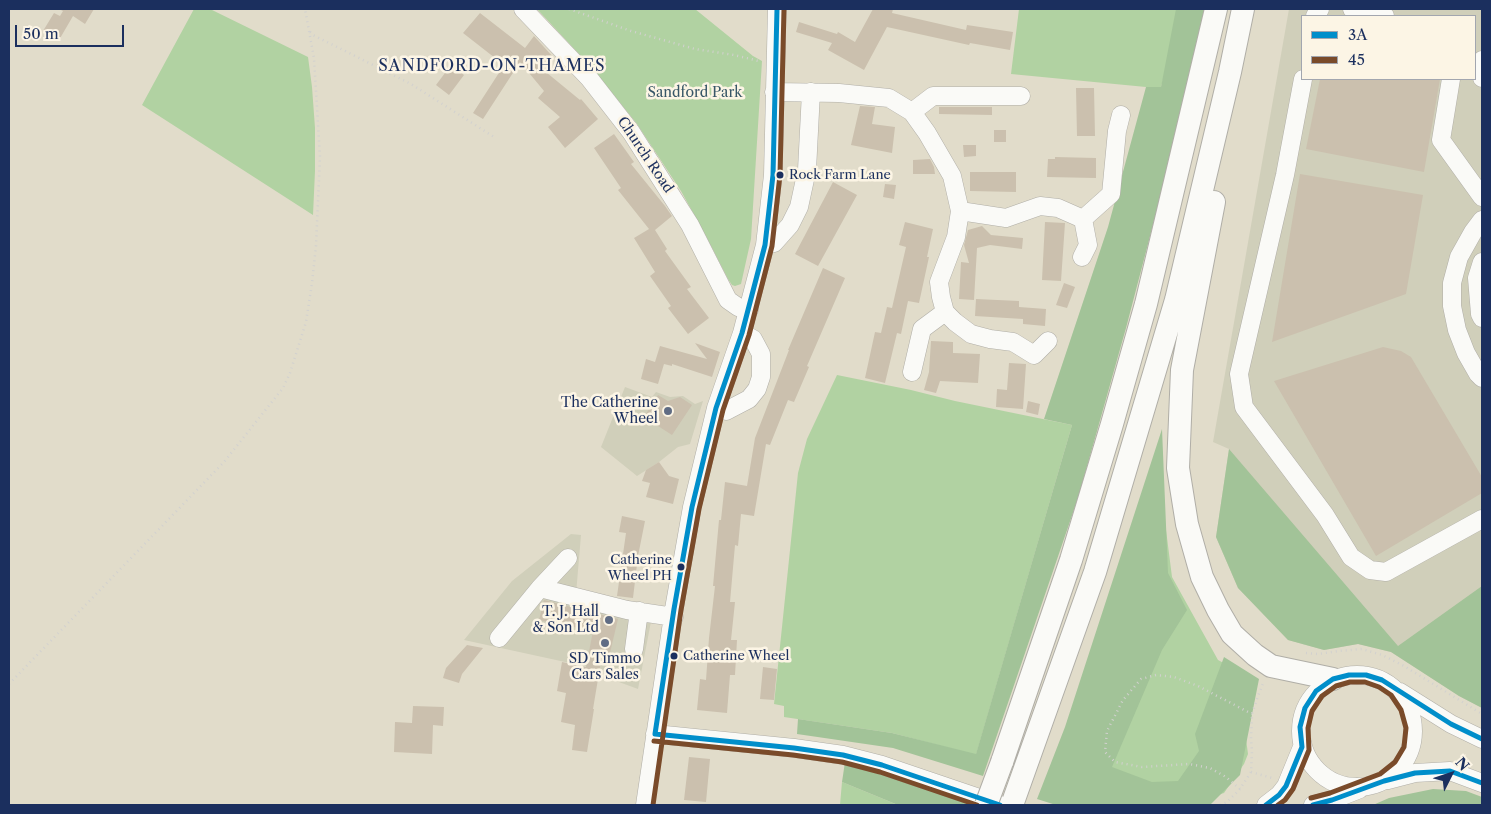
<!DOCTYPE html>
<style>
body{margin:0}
#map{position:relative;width:1491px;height:814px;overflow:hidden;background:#e1dcca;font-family:"Libre Caslon Text",serif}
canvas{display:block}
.frame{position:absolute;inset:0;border:10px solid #1b2f5e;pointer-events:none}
.legend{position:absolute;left:1301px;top:15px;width:175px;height:65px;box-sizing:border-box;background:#fcf5e5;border:1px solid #a2a6af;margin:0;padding:6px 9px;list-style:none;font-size:15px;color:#1b2f5e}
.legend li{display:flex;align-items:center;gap:10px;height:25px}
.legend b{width:25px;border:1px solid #a2a6af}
.north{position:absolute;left:1426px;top:749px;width:50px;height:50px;-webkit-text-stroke:4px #fcf5e5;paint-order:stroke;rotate:49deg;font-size:14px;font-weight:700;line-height:20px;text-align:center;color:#1b2f5e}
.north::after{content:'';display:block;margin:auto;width:18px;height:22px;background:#1b2f5e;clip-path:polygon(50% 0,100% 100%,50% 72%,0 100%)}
.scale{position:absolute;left:15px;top:25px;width:109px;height:22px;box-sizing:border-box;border:2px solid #1b2f5e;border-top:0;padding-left:6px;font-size:15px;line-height:18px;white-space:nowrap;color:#1b2f5e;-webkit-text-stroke:4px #fcf5e5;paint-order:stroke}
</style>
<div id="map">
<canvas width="1491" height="814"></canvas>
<div class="frame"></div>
<ul class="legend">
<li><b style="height:6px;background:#008eca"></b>3A</li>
<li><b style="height:6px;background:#7a4b2a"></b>45</li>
</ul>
<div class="north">N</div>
<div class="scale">50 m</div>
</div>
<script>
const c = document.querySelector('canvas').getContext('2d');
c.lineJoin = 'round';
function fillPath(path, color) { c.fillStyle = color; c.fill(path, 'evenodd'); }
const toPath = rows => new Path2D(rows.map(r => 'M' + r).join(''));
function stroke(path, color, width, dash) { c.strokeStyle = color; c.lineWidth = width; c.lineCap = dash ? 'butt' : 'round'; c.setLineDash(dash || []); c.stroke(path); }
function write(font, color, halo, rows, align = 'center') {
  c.font = font + ' "Libre Caslon Text",serif'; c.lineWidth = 5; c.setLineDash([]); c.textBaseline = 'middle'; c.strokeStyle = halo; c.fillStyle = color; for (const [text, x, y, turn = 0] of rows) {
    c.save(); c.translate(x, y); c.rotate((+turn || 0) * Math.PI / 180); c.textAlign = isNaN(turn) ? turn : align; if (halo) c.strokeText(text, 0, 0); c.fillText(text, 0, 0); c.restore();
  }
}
fillPath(toPath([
 [1289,9,1482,9,1482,708,1459,696,1391,652,1358,644,1324,650,1288,640,1238,588,1216,537,1229,449,1213,442],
 [1302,16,1475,16,1475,79,1302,79],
 [625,387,652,397,656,392,670,397,683,396,695,404,703,401,690,444,678,447,659,462,637,476,601,447],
 [571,534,581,535,576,594,654,606,638,689,608,678,602,670,464,640,512,581]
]), '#d0cfba');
fillPath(toPath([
 [194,9,210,9,308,57,312,87,315,128,315,171,313,215,142,105],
 [537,9,695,9,753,56,762,61,751,239,741,284,735,286,732,285,728,279,706,236,681,191,637,124,593,69],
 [1019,9,1182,9,1161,87,1146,87,1011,74],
 [837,375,911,390,955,401,1072,425,976,755,892,733,784,717,784,706,774,704,798,473,807,439],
 [1165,522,1172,577,1218,660,1258,681,1244,724,1248,754,1244,764,1224,793,1186,805,1070,796],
 [842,782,898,805,840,805]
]), '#b1d2a2');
fillPath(toPath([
 [1176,9,1205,9,1187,95,1126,328,1079,495,983,776,893,748,797,734,798,719,892,733,976,754,1072,425,1044,419,1108,227,1146,87,1161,87],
 [1162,429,1168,573,1187,610,1162,650,1112,767,1152,782,1178,781,1199,751,1195,734,1224,657,1259,679,1240,775,1210,805,1056,805,1037,799,1065,727],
 [1229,449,1398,646,1482,586,1482,708,1459,696,1391,652,1358,644,1324,650,1288,640,1238,588,1216,537],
 [845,762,972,803,971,805,898,805,842,782],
 [1433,789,1466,791,1482,797,1482,805,1373,805,1389,798]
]), '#a2c398');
fillPath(toPath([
 [59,9,94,9,85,24,73,16,59,40,43,31,54,13,60,16,63,11],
 [873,9,893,9,892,13,966,30,967,25,1013,32,1010,50,970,43,969,45,887,27,864,70,828,50,832,43,796,32,799,22,837,34,838,32,855,42],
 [480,13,525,48,534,36,553,57,541,68,580,100,581,99,598,119,565,148,548,127,560,117,538,98,544,91,520,62,483,119,473,113,504,65,463,33],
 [451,65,464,75,449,95,436,85],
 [1320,79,1440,79,1424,172,1306,149],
 [1076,88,1094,88,1095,136,1077,136],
 [860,106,875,107,872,124,895,127,892,153,851,145],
 [939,107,992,107,992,115,939,114],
 [994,130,1006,130,1006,142,994,142],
 [614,134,634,162,631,164,665,206,672,216,655,230,667,249,665,251,691,287,687,289,709,318,688,334,668,308,671,306,650,276,655,272,634,238,649,229,618,190,621,188,594,148],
 [963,145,976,145,976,156,964,157],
 [1055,157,1096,158,1096,178,1047,177,1048,159,1055,159],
 [930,159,934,167,935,174,913,174,913,160],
 [970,172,1016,172,1016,192,970,191],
 [1300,174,1423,195,1406,294,1272,342],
 [833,182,857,195,818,266,795,254],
 [885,184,896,185,894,199,883,197],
 [905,222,933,229,927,257,929,257,919,303,908,301,901,334,897,333,885,383,865,378,875,332,881,333,887,307,892,308,906,247,899,245],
 [1045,222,1065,223,1061,281,1042,280],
 [982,226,991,235,1023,238,1022,249,990,245,977,248,974,300,959,299,961,262,969,263,964,245,968,230],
 [823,268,845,278,807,366,809,367,794,402,788,400,770,445,766,444,754,516,741,514,738,546,735,545,730,602,735,602,731,640,737,640,735,675,730,675,727,713,697,710,700,679,706,680,709,638,715,586,713,586,719,520,721,520,725,482,747,486,755,438,789,350,788,350],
 [1064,283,1075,287,1067,308,1056,305],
 [976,299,1019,301,1019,307,1046,309,1045,326,1023,324,1023,319,975,316],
 [931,341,953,342,953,353,980,354,978,383,940,381,936,393,924,390,929,372],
 [695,343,720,352,712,377,672,364,672,366,664,364,658,384,641,379,646,359,655,362,660,346,707,359],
 [1383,347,1401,351,1411,357,1482,477,1482,493,1376,556,1274,381],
 [1009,363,1026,364,1023,409,996,407,997,389,1007,390],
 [658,395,668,401,680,397,692,405,672,435,644,417],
 [1028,401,1040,404,1038,415,1026,412],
 [659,462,669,476,679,479,673,504,646,497,650,483,642,481,646,470],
 [622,516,645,521,638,556,633,598,617,596,626,533,619,532],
 [544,600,618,619,609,657,602,655,593,709,594,709,587,752,572,750,575,725,561,722,566,693,557,691,562,662,586,667,593,631,539,620],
 [467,645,483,648,462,674,459,683,443,678,446,668],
 [763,667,777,669,774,700,760,699],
 [413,706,444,707,443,726,433,725,432,754,394,752,395,722,412,723],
 [689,757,710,759,706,802,684,800]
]), '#cbc0ae');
const minor = toPath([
 [523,9,589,78,631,132,690,225,728,300,738,307,749,310],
 [1352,9,1385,16],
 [1315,16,1320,9],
 [1482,60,1480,66,1482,78],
 [1303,79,1285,175,1239,374,1244,407,1325,515,1351,557,1370,570,1386,572,1482,519],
 [1451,79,1441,140,1482,197],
 [774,92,839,93,889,98,912,112,927,133,952,176,960,211,956,237,939,282,941,297,945,312,955,322,971,334,990,339,1013,342,1034,355,1048,341],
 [912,112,933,96,1021,96],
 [960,211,1006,218,1040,206,1058,208,1083,219,1111,194,1117,131,1121,115],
 [1482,220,1473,232,1459,257,1452,283,1452,306,1457,330,1466,353,1478,374,1482,378],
 [765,245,774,243,790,225,799,207,807,170,811,92],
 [1082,257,1088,245,1083,219],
 [1482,262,1477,278,1480,314,1482,318],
 [912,372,922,329,945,312],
 [716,408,726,411,749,399,757,389,761,377,761,354,753,339,742,333],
 [540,588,627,610,674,617],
 [499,638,540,588,568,558],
 [634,649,639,611],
 '1301 731a56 56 0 1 1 112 0a56 56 0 1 1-112 0Z',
 [1400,692,1451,724,1482,739],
 [655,734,794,748,843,755,882,765,1000,805],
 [1388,780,1415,773,1450,771,1482,783],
 [645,805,674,609,692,507,716,408,742,333,765,245,773,175,777,9],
 [1266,805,1279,795,1286,786,1302,747],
 [1313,805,1332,800,1360,789]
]);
const major = toPath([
 [1214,202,1182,370,1178,468,1187,524,1202,577,1218,610,1232,634,1255,655,1271,666,1333,679],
 [1002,762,1071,560,1112,424,1146,304,1216,9],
 [1012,805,1095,572,1176,300,1230,72,1243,9]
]);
stroke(minor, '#b0aea7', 19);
stroke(major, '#b0aea7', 24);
stroke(toPath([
 [569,9,631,31,695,49,734,55,759,61],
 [310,32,313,35,411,84,494,137],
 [1306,653,1318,654,1339,651,1362,649,1382,655,1404,666,1482,714],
 [9,684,224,462,283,388,290,373,306,322,312,283,316,246,320,157,314,58,305,9],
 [1251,772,1272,778],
 [1240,789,1226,777,1210,768,1189,764,1142,767,1115,762,1105,752,1107,731,1123,700,1141,679,1156,675,1174,677,1198,686,1252,714],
 [1220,805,1227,802,1240,789,1251,772,1252,751,1251,739,1252,714,1258,696,1264,681]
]), '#d2d1cf', 2.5, [1, 4]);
stroke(minor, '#fafaf7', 18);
stroke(major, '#fafaf7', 22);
const majorBridge = toPath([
 [986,805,1002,762]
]);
stroke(majorBridge, '#b0aea7', 24, []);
stroke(majorBridge, '#fafaf7', 22);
stroke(toPath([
 [655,734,674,609,692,507,716,408,742,333,765,245,773,175,777,9],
 [655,734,794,748,843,755,882,765,1000,805],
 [1266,805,1279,795,1286,786,1302,747,1300,727,1305,708,1316,691,1333,679,1349,675,1366,675,1382,680,1451,724,1482,739],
 [1313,805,1332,800,1384,781,1415,773,1450,771,1482,783]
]), '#008eca', 5);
stroke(toPath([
 [654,741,793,755,842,762,880,772,977,805],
 [653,805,681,610,699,509,723,410,749,335,772,246,780,175,784,9],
 [1278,805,1285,800,1293,789,1309,750,1308,728,1312,711,1322,696,1336,686,1350,682,1365,682,1379,687,1391,695,1401,710,1406,728,1404,747,1395,762,1380,774,1330,793,1311,798]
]), '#7a4b2a', 5);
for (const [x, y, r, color] of [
 [780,175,4.5,"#1b2f5e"],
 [668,411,5,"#606c84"],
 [681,567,4.5,"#1b2f5e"],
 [609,620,5,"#606c84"],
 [605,643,5,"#606c84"],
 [674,656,4.5,"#1b2f5e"]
]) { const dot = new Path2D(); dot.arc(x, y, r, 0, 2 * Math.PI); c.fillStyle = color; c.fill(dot); stroke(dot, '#fcf5e5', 2); }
write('13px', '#1b2f5e', '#fcf5e5', [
 ["Rock Farm Lane",789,175],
 ["Catherine",672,560,"right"],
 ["Wheel PH",672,576,"right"],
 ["Catherine Wheel",683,656]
], 'left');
write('14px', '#375667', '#fcf5e5', [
 ["Sandford Park",695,93]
]);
write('14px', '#1b2f5e', '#fcf5e5', [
 ["Church Road",645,155,56]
]);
write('14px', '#1b2f5e', '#fcf5e5', [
 ["The Catherine",658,403],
 ["Wheel",658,419],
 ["T. J. Hall",599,612],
 ["& Son Ltd",599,628],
 ["SD Timmo",605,659,"center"],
 ["Cars Sales",605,675,"center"]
], 'right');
c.letterSpacing = '1px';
write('16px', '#1b2f5e', '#fcf5e5', [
 ["SANDFORD-ON-THAMES",492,66]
]);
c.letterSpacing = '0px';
</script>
